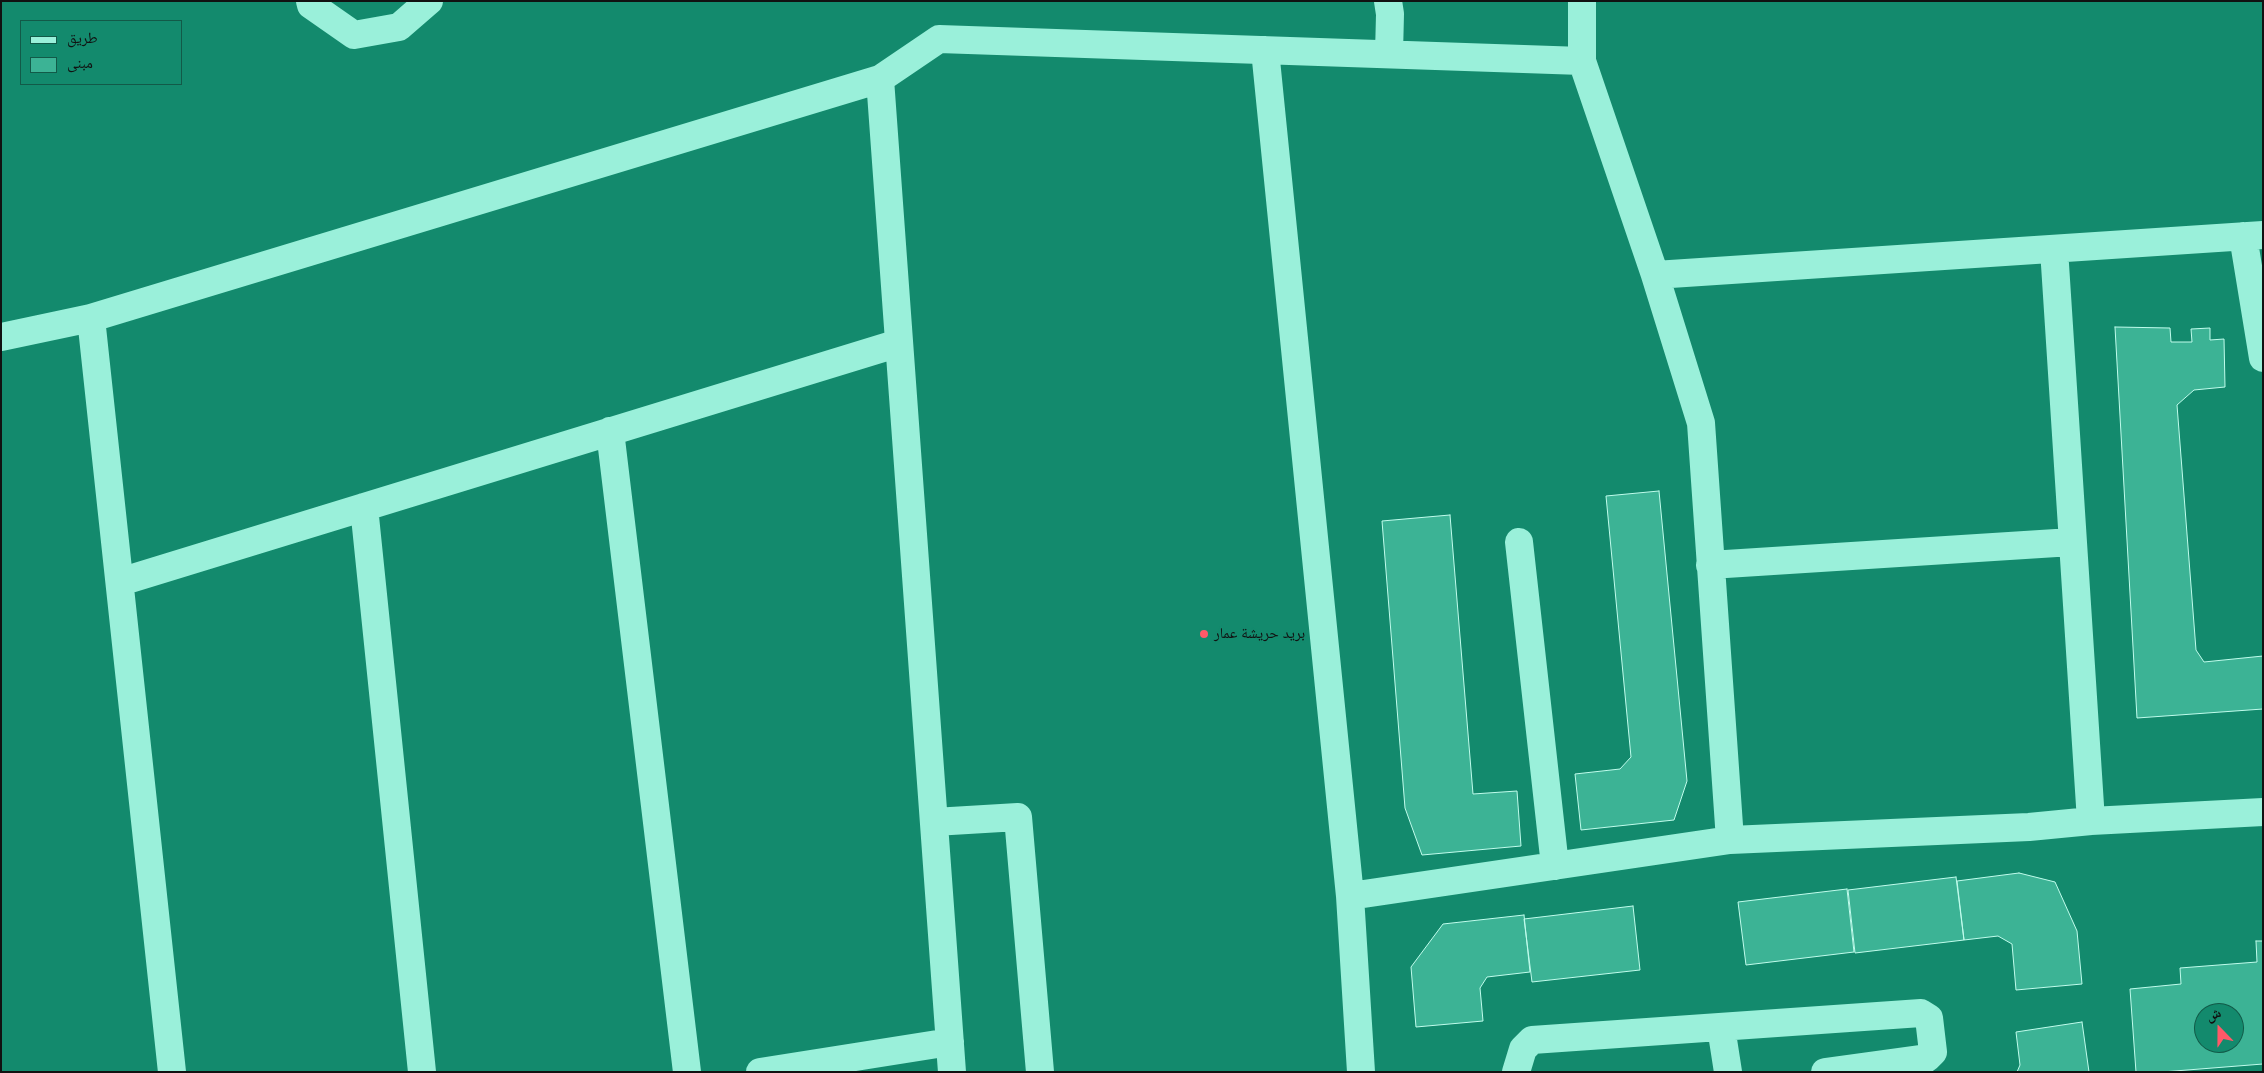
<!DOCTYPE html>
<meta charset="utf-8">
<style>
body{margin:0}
#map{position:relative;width:2264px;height:1073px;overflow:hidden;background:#138a6d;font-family:"Varela Round","Noto Naskh Arabic",sans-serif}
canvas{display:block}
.frame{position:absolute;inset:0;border:2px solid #111;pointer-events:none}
.legend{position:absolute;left:20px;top:20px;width:162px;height:65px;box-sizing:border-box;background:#138a6d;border:1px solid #125a48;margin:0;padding:6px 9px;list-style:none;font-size:15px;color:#111}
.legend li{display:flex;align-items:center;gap:10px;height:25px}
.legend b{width:25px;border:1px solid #125a48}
.north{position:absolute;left:2194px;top:1003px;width:50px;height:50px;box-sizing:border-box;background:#138a6d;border:1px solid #125a48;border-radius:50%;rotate:338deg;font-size:14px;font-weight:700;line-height:20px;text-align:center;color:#111}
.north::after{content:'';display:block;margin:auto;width:18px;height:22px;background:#ff5968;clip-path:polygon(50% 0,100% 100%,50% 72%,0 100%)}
</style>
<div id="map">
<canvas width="2264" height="1073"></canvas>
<div class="frame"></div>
<ul class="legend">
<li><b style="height:6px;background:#9af0da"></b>طريق</li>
<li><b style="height:14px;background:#3cb395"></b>مبنى</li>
</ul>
<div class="north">ش</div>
</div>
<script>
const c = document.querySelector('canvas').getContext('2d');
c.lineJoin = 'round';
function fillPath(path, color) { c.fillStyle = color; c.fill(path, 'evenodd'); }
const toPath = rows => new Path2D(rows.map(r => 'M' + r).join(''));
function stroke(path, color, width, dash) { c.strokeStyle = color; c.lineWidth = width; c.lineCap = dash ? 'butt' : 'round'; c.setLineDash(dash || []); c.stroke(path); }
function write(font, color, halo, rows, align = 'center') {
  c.font = font + ' "Varela Round","Noto Naskh Arabic",sans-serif'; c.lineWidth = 4; c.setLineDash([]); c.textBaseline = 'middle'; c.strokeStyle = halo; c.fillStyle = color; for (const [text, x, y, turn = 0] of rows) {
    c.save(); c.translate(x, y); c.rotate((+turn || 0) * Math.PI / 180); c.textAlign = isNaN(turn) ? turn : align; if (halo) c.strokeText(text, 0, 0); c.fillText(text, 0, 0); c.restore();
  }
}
const building = toPath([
 [2115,327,2170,328,2171,342,2192,342,2191,329,2210,328,2210,340,2224,339,2225,387,2194,390,2177,405,2196,650,2204,662,2263,656,2263,709,2137,718,2115,327],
 [1659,491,1687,781,1674,820,1581,830,1575,774,1620,769,1631,757,1606,496,1659,491],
 [1450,515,1473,794,1517,791,1521,846,1422,855,1405,808,1382,521,1450,515],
 [2019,873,2055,882,2077,931,2082,984,2016,990,2012,944,1998,936,1964,940,1957,881,2019,873],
 [1956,877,1964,940,1855,953,1848,890,1956,877],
 [1847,889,1854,952,1746,965,1738,902,1847,889],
 [1633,906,1640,970,1532,982,1524,919,1633,906],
 [1524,915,1530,972,1487,977,1480,988,1483,1021,1416,1027,1411,967,1443,924,1524,915],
 [2256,941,2263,941,2263,1064,2162,1072,2136,1072,2130,989,2181,984,2180,968,2257,962,2256,941],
 [2204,1013,2234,1013,2234,1043,2204,1043,2204,1013],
 [2082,1022,2089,1072,2017,1072,2020,1065,2016,1032,2082,1022]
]);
fillPath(building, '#3cb395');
stroke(building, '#c0fcec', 1);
stroke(toPath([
 [310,1,311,5,354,35,399,27,429,1],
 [1388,1,1390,14,1389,54],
 [1265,50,1350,896],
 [880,79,939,39,1582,61],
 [2243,236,2263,358],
 [2054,249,2091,821],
 [1655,275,2263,235],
 [91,318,880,79,952,1072],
 [1,337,91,318,172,1072],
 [610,431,687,1072],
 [364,507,422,1072],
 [1519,542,1555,866],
 [1710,565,2072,542],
 [120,582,899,343],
 [934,822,1018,817,1040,1072],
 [1730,840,2029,827,2091,821,2263,812],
 [1721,1027,1728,1072],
 [760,1072,950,1042],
 [1361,1072,1350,896,1730,840,1701,423,1655,275,1582,61,1582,1],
 [1516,1072,1523,1049,1532,1040,1921,1013,1929,1018,1933,1052,1927,1058,1825,1072]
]), '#9af0da', 28);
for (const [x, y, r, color] of [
 [1204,634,5,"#ff5968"]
]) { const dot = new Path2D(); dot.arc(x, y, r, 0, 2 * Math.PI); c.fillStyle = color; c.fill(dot); stroke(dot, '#138a6d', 2); }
write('15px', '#111', '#138a6d', [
 ["بريد حريشة عمار",1214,634]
], 'left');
</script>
